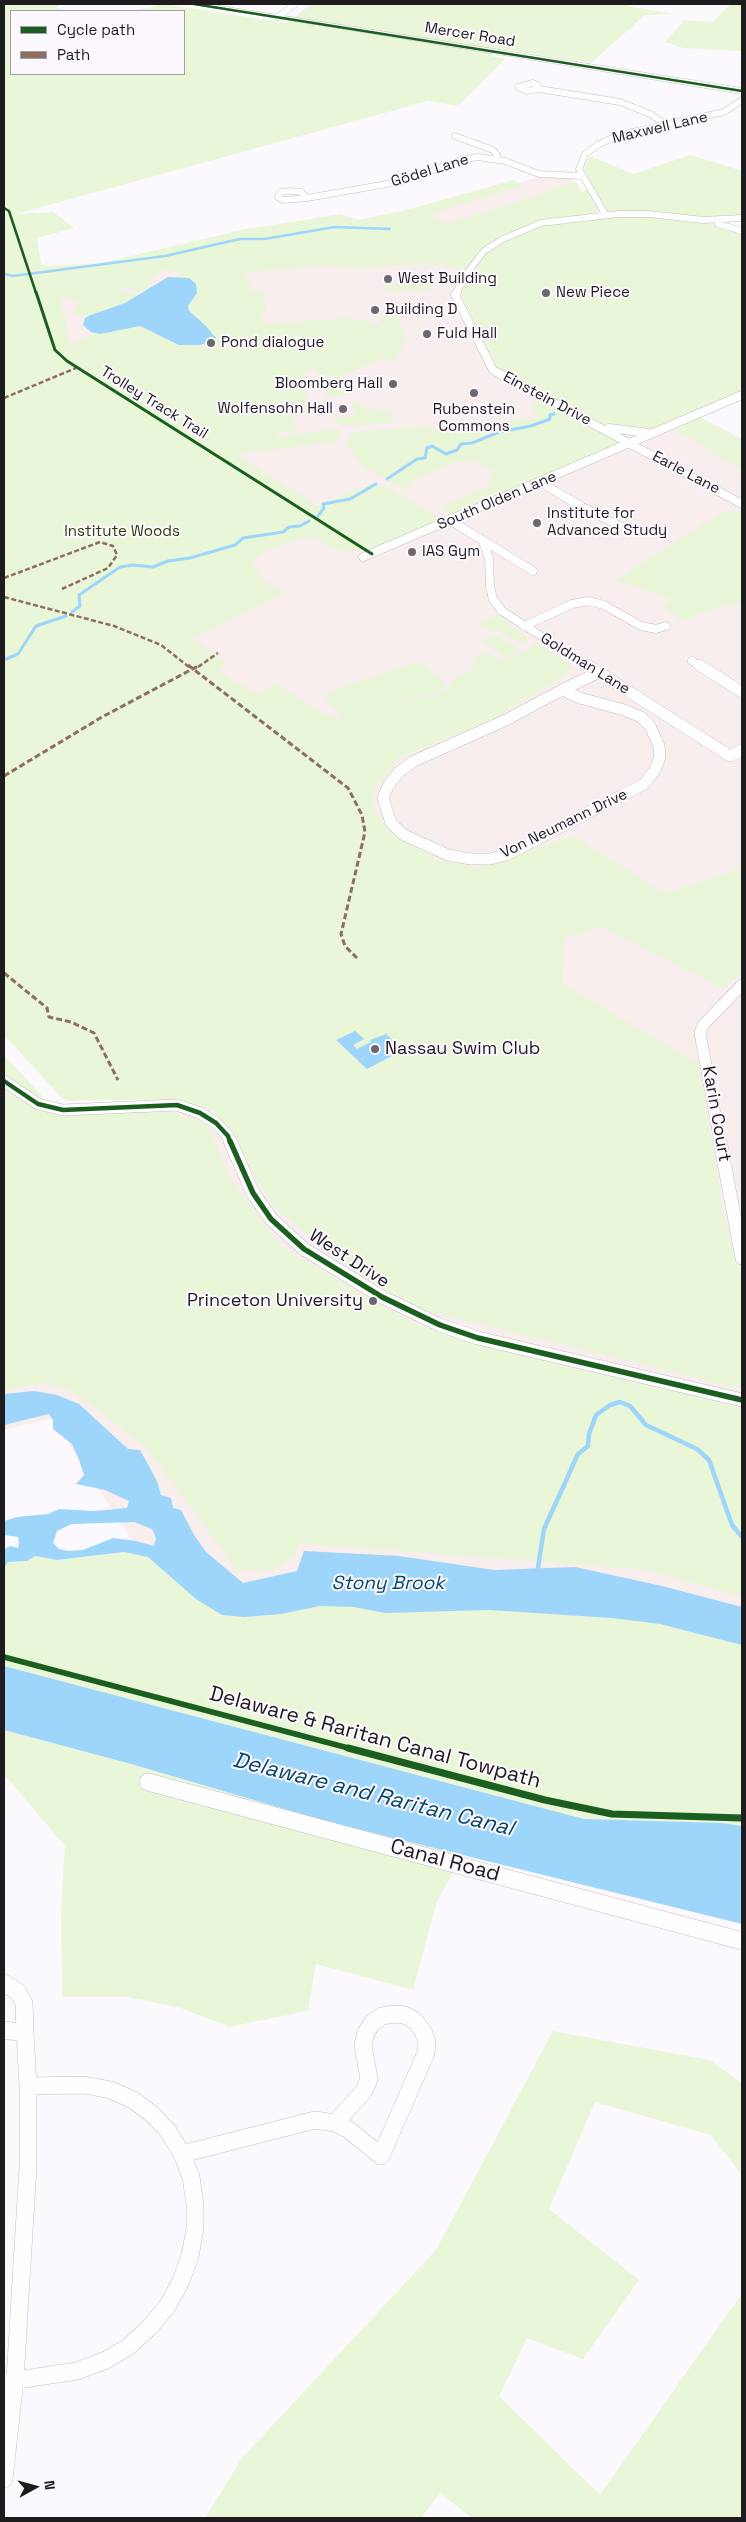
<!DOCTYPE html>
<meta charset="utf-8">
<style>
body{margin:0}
#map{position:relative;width:746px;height:2522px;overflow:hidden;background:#fcf9fe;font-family:"Space Grotesk",sans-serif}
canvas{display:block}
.frame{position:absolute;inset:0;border:5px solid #1d1b1e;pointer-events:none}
.legend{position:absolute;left:10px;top:10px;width:175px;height:65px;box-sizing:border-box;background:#fdf8ff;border:1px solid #a3a0a5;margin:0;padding:6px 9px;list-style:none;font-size:15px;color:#1d1b1e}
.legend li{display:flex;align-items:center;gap:10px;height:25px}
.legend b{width:25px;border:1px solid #a3a0a5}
.north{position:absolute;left:10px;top:2462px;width:50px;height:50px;-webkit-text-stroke:4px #fdf8ff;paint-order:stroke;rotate:83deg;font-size:14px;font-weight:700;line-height:20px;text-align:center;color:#1d1b1e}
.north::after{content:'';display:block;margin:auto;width:18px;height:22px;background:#1d1b1e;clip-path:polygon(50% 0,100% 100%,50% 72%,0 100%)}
</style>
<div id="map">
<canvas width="746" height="2522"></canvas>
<div class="frame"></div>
<ul class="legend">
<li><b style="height:6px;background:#1b5e20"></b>Cycle path</li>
<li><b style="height:6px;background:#8d6e63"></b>Path</li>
</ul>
<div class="north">N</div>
</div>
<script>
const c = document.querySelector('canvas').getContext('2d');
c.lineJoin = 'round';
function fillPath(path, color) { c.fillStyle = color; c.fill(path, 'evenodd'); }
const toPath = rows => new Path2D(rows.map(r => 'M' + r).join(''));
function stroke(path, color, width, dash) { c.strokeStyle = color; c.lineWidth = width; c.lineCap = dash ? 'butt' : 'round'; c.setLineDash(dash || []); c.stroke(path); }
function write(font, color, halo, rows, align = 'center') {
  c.font = font + ' "Space Grotesk",sans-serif'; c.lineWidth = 4; c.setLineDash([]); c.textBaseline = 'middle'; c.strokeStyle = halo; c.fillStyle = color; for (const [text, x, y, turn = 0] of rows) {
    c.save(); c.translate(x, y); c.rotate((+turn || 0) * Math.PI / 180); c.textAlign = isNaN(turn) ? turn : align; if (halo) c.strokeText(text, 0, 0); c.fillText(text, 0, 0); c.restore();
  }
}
fillPath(toPath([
 [690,155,742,171,693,413,742,439,742,1653,266,1622,150,1568,52,1418,4,1430,4,1184,254,1029,127,617,306,515,370,554,342,533,60,350,36,279,412,215,538,177,573,179,582,192]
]), '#f7eeed');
fillPath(toPath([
 [4,4,61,4,56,8,75,11,11,11,11,74,184,74,184,11,131,11,163,4,287,23,311,4,630,4,627,6,674,14,645,15,591,63,501,49,490,56,505,59,458,106,428,101,16,214,53,212,75,228,37,238,41,264,47,266,101,263,246,229,341,214,358,220,406,210,514,180,523,186,427,215,446,224,520,202,570,183,576,182,582,192,586,190,599,212,539,221,521,228,485,246,465,271,440,265,424,264,355,268,328,265,245,272,251,291,263,290,266,296,262,297,267,311,259,312,266,324,351,318,397,330,382,325,378,316,396,314,406,340,395,359,377,361,345,374,320,377,316,369,303,370,306,379,301,380,308,401,307,405,315,406,316,402,324,401,326,408,310,410,310,414,291,416,296,431,277,432,278,437,337,429,340,432,336,442,235,454,318,506,375,482,381,486,384,485,440,519,384,545,369,549,374,553,370,555,363,550,341,551,313,538,301,538,268,550,252,561,262,579,284,593,192,638,225,662,220,672,257,694,275,684,323,714,344,718,325,697,327,693,415,663,423,664,446,685,444,689,368,715,448,690,451,681,473,669,474,657,487,653,500,661,522,653,537,643,573,667,562,677,495,718,401,757,374,789,375,811,391,833,435,859,478,868,574,836,664,894,742,869,742,972,722,988,602,927,564,937,562,984,699,1064,724,1217,742,1274,742,1389,392,1302,275,1208,214,1112,175,1099,65,1101,4,1035],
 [162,270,177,271,197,293,188,306,189,311,206,326,216,338,214,341,200,345,179,345,140,326,94,334,72,344,70,342,60,300,67,296,80,303,73,313,80,316,91,315,125,303,139,295,124,292,118,288,127,287,137,292,147,289,151,278],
 [731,4,742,4,742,51,683,48,665,42,683,22,681,20,713,22],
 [690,155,742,171,742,216,706,219,674,213,607,210,586,177,584,167,590,156,634,174],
 [636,215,701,222,742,233,742,392,650,430,611,427,597,423,509,374,497,366,462,296,463,290,480,261,495,246,544,224],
 [427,279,431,289,387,292,383,283],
 [344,376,351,395,326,397,320,378],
 [535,396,621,442,457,515,441,507,492,485,488,482,491,478,490,475,495,472,473,460,463,463,455,461,406,484,411,487,404,490,363,466,347,446,349,436,357,432,428,427,458,432,483,422,504,422,537,417,532,407],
 [350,400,368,409,389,410,393,422,350,426,339,424,333,418,356,416],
 [699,417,742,440,742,469,712,454,712,451,673,429],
 [742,511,742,604,720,607,681,621,664,606,671,599,616,580,721,513],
 [498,615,511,623,508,625,529,639,519,644,498,630,492,632,479,624],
 [496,635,521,651,506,657,483,641],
 [4,1055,54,1109,170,1110,208,1125,230,1178,280,1245,364,1296,414,1323,562,1363,742,1406,742,1597,649,1570,300,1543,293,1557,272,1570,237,1570,147,1448,105,1415,70,1390,43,1383,4,1391],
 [124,1552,148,1557,171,1575,246,1617,281,1614,320,1606,354,1607,385,1613,489,1610,612,1618,660,1624,692,1632,742,1638,742,1826,722,1823,584,1819,4,1666,4,1568,8,1562,27,1561,35,1556,57,1560],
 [4,1730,131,1764,329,1822,463,1855,437,1901,413,1990,316,1964,308,2011,229,2027,181,2008,128,1997,62,1997,61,1908,65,1846,4,1774],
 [553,2031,709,2060,742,2083,742,2175,711,2135,595,2102,549,2209,639,2280,583,2359,527,2338,499,2396,600,2495,741,2295,742,2518,472,2518,440,2493,421,2518,205,2518,242,2458,436,2250]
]), '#e9f6d8');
fillPath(toPath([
 [168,277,189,278,196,284,197,293,188,306,189,311,206,326,216,338,214,341,200,345,179,345,140,326,100,334,91,332,83,325,85,318,91,315,125,303],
 [355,1031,364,1039,353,1045,357,1049,371,1042,370,1040,386,1034,403,1050,367,1069,336,1040],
 [34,1391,57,1395,79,1404,128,1449,140,1450,157,1481,161,1495,171,1498,173,1508,181,1510,194,1535,206,1552,243,1583,297,1571,304,1551,399,1556,494,1570,575,1567,662,1586,742,1607,742,1645,660,1624,612,1618,489,1610,385,1613,354,1607,320,1606,281,1614,245,1617,222,1615,196,1599,148,1557,124,1552,57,1560,35,1556,27,1561,8,1562,4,1568,4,1549,11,1546,18,1548,19,1543,18,1537,4,1535,4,1521,17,1517,48,1514,59,1509,93,1511,127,1508,129,1501,105,1490,76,1484,84,1475,79,1460,72,1444,53,1429,53,1420,49,1414,4,1425,4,1394],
 [134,1522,152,1529,156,1538,154,1546,136,1541,113,1538,83,1550,68,1551,59,1549,53,1543,57,1531,72,1524],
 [4,1666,584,1819,722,1823,742,1826,742,1924,329,1822,131,1764,4,1730]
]), '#9ed5fa');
stroke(toPath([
 [4,274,13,276,165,256,240,239,264,239,335,227,390,229]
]), '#9ed5fa', 2.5);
stroke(toPath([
 [387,479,417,459,425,458,427,448,432,446,446,454,457,450,461,444,472,443,499,432,531,426,550,419,550,415,554,414],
 [318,516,324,508,323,504,350,499,376,484],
 [72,612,80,606,79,595,120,567,133,565,153,567,168,561,190,558,235,545,243,538,283,532,289,527,300,526,309,521],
 [4,660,18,654,36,626,66,616]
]), '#9ed5fa', 3);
stroke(toPath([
 [537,1574,544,1529,578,1454,588,1446,589,1434,596,1415,610,1405,620,1402,630,1406,646,1425,697,1449,709,1460,732,1525,742,1537]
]), '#9ed5fa', 4.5);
const streetFar4 = toPath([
 [278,17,295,4],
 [533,83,538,85,539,89,527,91,518,87,533,83],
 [539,89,620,102,650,114,667,125],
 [455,136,493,150,497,155,495,158],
 [291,191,301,192,307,198,283,200,278,197,280,192,291,191],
 [307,198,404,181,463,159,478,157,505,161,539,174,582,176],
 [605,214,579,169,585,154,599,144,619,135,724,112,742,100],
 [718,224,742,231],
 [456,293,467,273,484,251,503,239,541,223,618,214,649,214,703,220,742,218]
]);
const streetFar3 = toPath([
 [457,292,455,295,493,370,742,504],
 [609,428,649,433],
 [542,483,582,507,624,528],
 [451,521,533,571],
 [483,542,489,558,490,587,493,599,502,611,589,667],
 [363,557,742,395],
 [524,626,572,604,588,601,604,605,641,626,656,629,666,626],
 [692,661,701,667]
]);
const streetFar2 = toPath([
 [587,665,730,756,742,750],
 [699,665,742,692],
 [562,690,580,698,624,710,641,717,650,726,659,746,660,757,655,770,644,784,506,855,490,859,471,859,448,855,404,835,391,823,383,798,388,786,399,772,414,761,506,720,562,690],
 [562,690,599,672],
 [4,1081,38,1104,63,1110,177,1105,200,1113,216,1123,228,1136,230,1142],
 [720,1142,700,1033,703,1025,742,985]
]);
const streetFar1 = toPath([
 [230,1141,253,1193,271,1219,304,1249,382,1297,440,1325,478,1338,742,1400],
 [720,1141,742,1258]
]);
const street = toPath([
 [148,1782,742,1941],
 [4,1983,18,1992,24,2003,25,2033,4,2030],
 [394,2014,405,2015,415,2021,423,2031,427,2042,426,2053,381,2156,349,2130,335,2123,364,2091,369,2079,363,2045,366,2033,372,2023,382,2016,394,2014],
 [182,2154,315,2120,335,2123],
 [4,2382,77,2371,106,2360,128,2347,150,2327,168,2305,181,2281,190,2256,195,2229,195,2204,191,2177,182,2154,168,2131,153,2115,133,2100,111,2090,84,2085,28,2086],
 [4,2479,15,2380,28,2166,28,2086,25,2033]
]);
const secondary = toPath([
 [190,4,208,4,742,88,742,94,190,4]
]);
stroke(streetFar4, '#c3c0c4', 7);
stroke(streetFar3, '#c3c0c4', 9);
stroke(streetFar2, '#c3c0c4', 12);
stroke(streetFar1, '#c3c0c4', 14);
stroke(street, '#c3c0c4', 18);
stroke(secondary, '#c3c0c4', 1);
stroke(streetFar4, '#fffeff', 6);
stroke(streetFar3, '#fffeff', 8);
stroke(streetFar2, '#fffeff', 11);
stroke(streetFar1, '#fffeff', 13);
stroke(street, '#fffeff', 17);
fillPath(secondary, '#fffeff');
stroke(toPath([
 [4,398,76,368],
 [4,578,100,542,113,546,117,555,108,568,62,589],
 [4,597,114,626,161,645,189,667],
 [198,667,218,653]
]), '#8d6e63', 2.5, [5, 2.5]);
stroke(toPath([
 [188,665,348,788,362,815,365,832,341,934,345,946,357,958],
 [4,776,102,717,200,665],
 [4,973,47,1008,49,1017,71,1022,94,1033,118,1080]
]), '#8d6e63', 3, [6, 3]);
stroke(toPath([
 [194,4,742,91],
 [4,208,9,211,36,293]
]), '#1b5e20', 2.5);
stroke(toPath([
 [36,292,55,350,67,361,372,554]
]), '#1b5e20', 3);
stroke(toPath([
 [4,1081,38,1104,63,1110,177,1105,200,1113,216,1123,228,1136,230,1142]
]), '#1b5e20', 4.5);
stroke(toPath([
 [230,1141,253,1193,271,1219,304,1249,382,1297,440,1325,478,1338,742,1400],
 [4,1657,352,1749]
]), '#1b5e20', 5.5);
stroke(toPath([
 [348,1748,545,1800,612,1814,742,1818]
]), '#1b5e20', 7);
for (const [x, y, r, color] of [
 [388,279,5,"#6b696c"],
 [546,293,5,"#6b696c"],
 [375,310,5,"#6b696c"],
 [427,334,5,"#6b696c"],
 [211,343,5,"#6b696c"],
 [393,384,5,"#6b696c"],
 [474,393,5,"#6b696c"],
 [343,409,5,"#6b696c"],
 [537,523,5,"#6b696c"],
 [412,552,5,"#6b696c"],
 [375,1049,5,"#6b696c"],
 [373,1301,5,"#6b696c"]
]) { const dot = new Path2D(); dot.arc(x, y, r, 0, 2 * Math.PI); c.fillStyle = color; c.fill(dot); stroke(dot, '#fdf8ff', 2); }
write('15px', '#1d1b1e', '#fdf8ff', [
 ["Mercer Road",470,35,9],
 ["Maxwell Lane",660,128,-13],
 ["Gödel Lane",430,171,-17],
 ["Einstein Drive",547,399,28],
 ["Trolley Track Trail",154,403,32],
 ["Earle Lane",686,473,28],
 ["South Olden Lane",497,501,-23],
 ["Goldman Lane",585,664,32],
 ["Von Neumann Drive",564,824,-26]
]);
write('15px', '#1d1b1e', '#fdf8ff', [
 ["West Building",398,279],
 ["New Piece",556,293],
 ["Building D",385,310],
 ["Fuld Hall",437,334],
 ["Pond dialogue",221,343],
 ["Bloomberg Hall",383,384,"right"],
 ["Wolfensohn Hall",333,409,"right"],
 ["Rubenstein",474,410,"center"],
 ["Commons",474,427,"center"],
 ["Institute for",547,514],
 ["Advanced Study",547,531],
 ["IAS Gym",422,552]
], 'left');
write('15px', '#2b3d03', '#fdf8ff', [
 ["Institute Woods",122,532]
]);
write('18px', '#1d1b1e', '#fdf8ff', [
 ["Nassau Swim Club",385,1049],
 ["Princeton University",363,1301,"right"]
], 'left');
write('18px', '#1d1b1e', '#fdf8ff', [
 ["Karin Court",716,1114,80],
 ["West Drive",349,1259,33]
]);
write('italic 19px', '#034768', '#fdf8ff', [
 ["Stony Brook",388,1584]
]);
write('21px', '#1d1b1e', '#fdf8ff', [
 ["Delaware & Raritan Canal Towpath",375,1738,15],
 ["Canal Road",445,1861,15]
]);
write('italic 22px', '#034768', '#fdf8ff', [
 ["Delaware and Raritan Canal",373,1795,14]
]);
</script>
